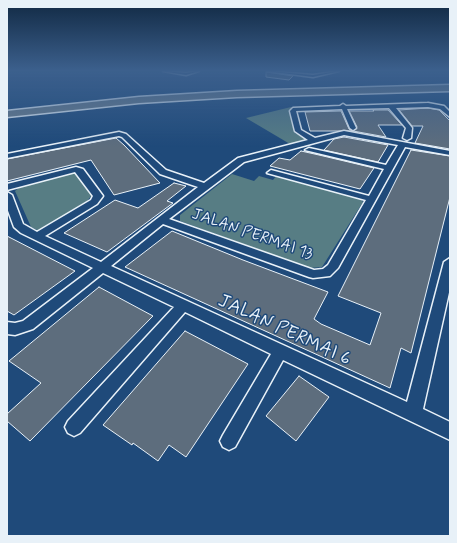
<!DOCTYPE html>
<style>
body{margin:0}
#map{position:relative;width:457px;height:543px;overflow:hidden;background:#1f4a7a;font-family:Mynerve,sans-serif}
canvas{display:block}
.frame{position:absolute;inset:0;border:8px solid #e8f1f8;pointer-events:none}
</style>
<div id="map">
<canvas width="457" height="543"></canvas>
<div class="frame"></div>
</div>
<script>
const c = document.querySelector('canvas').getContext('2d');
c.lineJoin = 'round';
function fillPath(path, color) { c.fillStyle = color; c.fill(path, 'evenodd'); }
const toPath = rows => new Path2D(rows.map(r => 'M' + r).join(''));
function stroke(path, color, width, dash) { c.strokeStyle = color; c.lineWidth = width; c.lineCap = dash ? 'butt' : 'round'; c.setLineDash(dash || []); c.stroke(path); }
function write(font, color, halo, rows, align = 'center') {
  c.font = font + ' Mynerve,sans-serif'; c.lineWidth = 3; c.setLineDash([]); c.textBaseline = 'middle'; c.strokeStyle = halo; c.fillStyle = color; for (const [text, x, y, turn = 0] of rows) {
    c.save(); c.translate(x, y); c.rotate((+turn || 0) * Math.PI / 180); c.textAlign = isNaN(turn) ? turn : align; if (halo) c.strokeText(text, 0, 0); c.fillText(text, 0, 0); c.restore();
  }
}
fillPath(toPath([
 [291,107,295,133,304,137,305,140,290,144,246,118],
 [67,174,76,174,92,195,87,201,39,231,31,227,15,191,20,187],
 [232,174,254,181,259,176,273,180,277,175,360,198,363,202,322,267,310,268,180,221,180,215]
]), '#577d84');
const building = toPath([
 [266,72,267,72,293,76,289,80,266,77,266,72],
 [428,108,439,110,450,121,450,149,415,143,423,126,412,126,399,110,428,108],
 [373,110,388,110,402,125,378,125,386,137,353,131,357,127,349,111,374,111,373,110],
 [341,111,349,129,352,131,310,131,305,112,341,111],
 [344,137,388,145,378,162,324,150,334,139,344,137],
 [116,138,124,145,160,183,114,195,91,160,7,181,7,159,116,138],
 [411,150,450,156,450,197,411,353,401,348,390,388,125,267,172,231,243,260,328,292,314,319,321,324,370,345,381,313,338,296,411,150],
 [301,151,319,155,374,168,360,189,270,166,279,158,290,160,301,151],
 [174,183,186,186,167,201,173,203,107,252,64,233,115,200,138,208,174,183],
 [7,236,75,271,14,315,7,311,7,236],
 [99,287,153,316,30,441,7,421,7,414,41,383,9,361,99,287],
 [185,331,248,364,186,457,169,445,158,461,133,443,132,445,103,425,185,331],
 [299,376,329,397,296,441,266,416,299,376]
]);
fillPath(building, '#5d6d7d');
stroke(building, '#e8f1f8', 1);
const minor = toPath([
 [163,71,186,73,199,71,186,75,163,71],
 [267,71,313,75,339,71,313,77,267,71],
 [428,103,444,106,450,112,450,117,440,109,428,107,396,108,412,128,411,138,407,140,403,138,406,128,389,108,347,109,356,128,353,130,350,128,342,109,296,111,301,130,315,138,344,131,450,151,450,155,405,147,338,268,330,276,313,278,309,277,163,224,111,266,407,402,444,262,450,258,450,288,423,409,450,422,450,440,283,360,235,447,229,450,223,447,220,441,223,435,271,354,185,312,80,433,74,436,68,433,65,427,68,421,174,307,103,273,33,329,15,335,7,334,7,322,15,323,23,321,93,268,21,233,14,227,7,208,7,192,12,195,23,224,37,232,91,200,93,196,75,172,7,190,7,184,76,167,83,169,103,196,97,204,45,236,101,262,198,187,160,174,122,137,119,136,7,158,7,154,119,132,126,134,166,170,204,183,238,158,308,140,295,131,290,111,293,108,340,106,343,104,346,106,428,103],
 [344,135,398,145,386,165,309,148,305,150,384,169,369,196,271,170,267,173,366,200,328,265,323,269,314,270,169,219,244,162,344,135]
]);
const motorway = toPath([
 [450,85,450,91,237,97,139,103,7,117,7,111,139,97,237,91,450,85]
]);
stroke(minor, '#e8f1f8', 3);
stroke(motorway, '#e8f1f8', 3);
fillPath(minor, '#1f4a7a');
fillPath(motorway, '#6c7d8b');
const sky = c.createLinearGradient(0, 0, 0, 147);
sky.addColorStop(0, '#112943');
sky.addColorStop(0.48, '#3c608d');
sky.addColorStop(1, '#3c608d00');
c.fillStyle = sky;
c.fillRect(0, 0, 457, 147);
write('16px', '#e8f1f8', '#1f4a7a', [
 ["JALAN PERMAI 13",252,235,19]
]);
write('19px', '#e8f1f8', '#1f4a7a', [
 ["JALAN PERMAI 6",284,331,25]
]);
</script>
